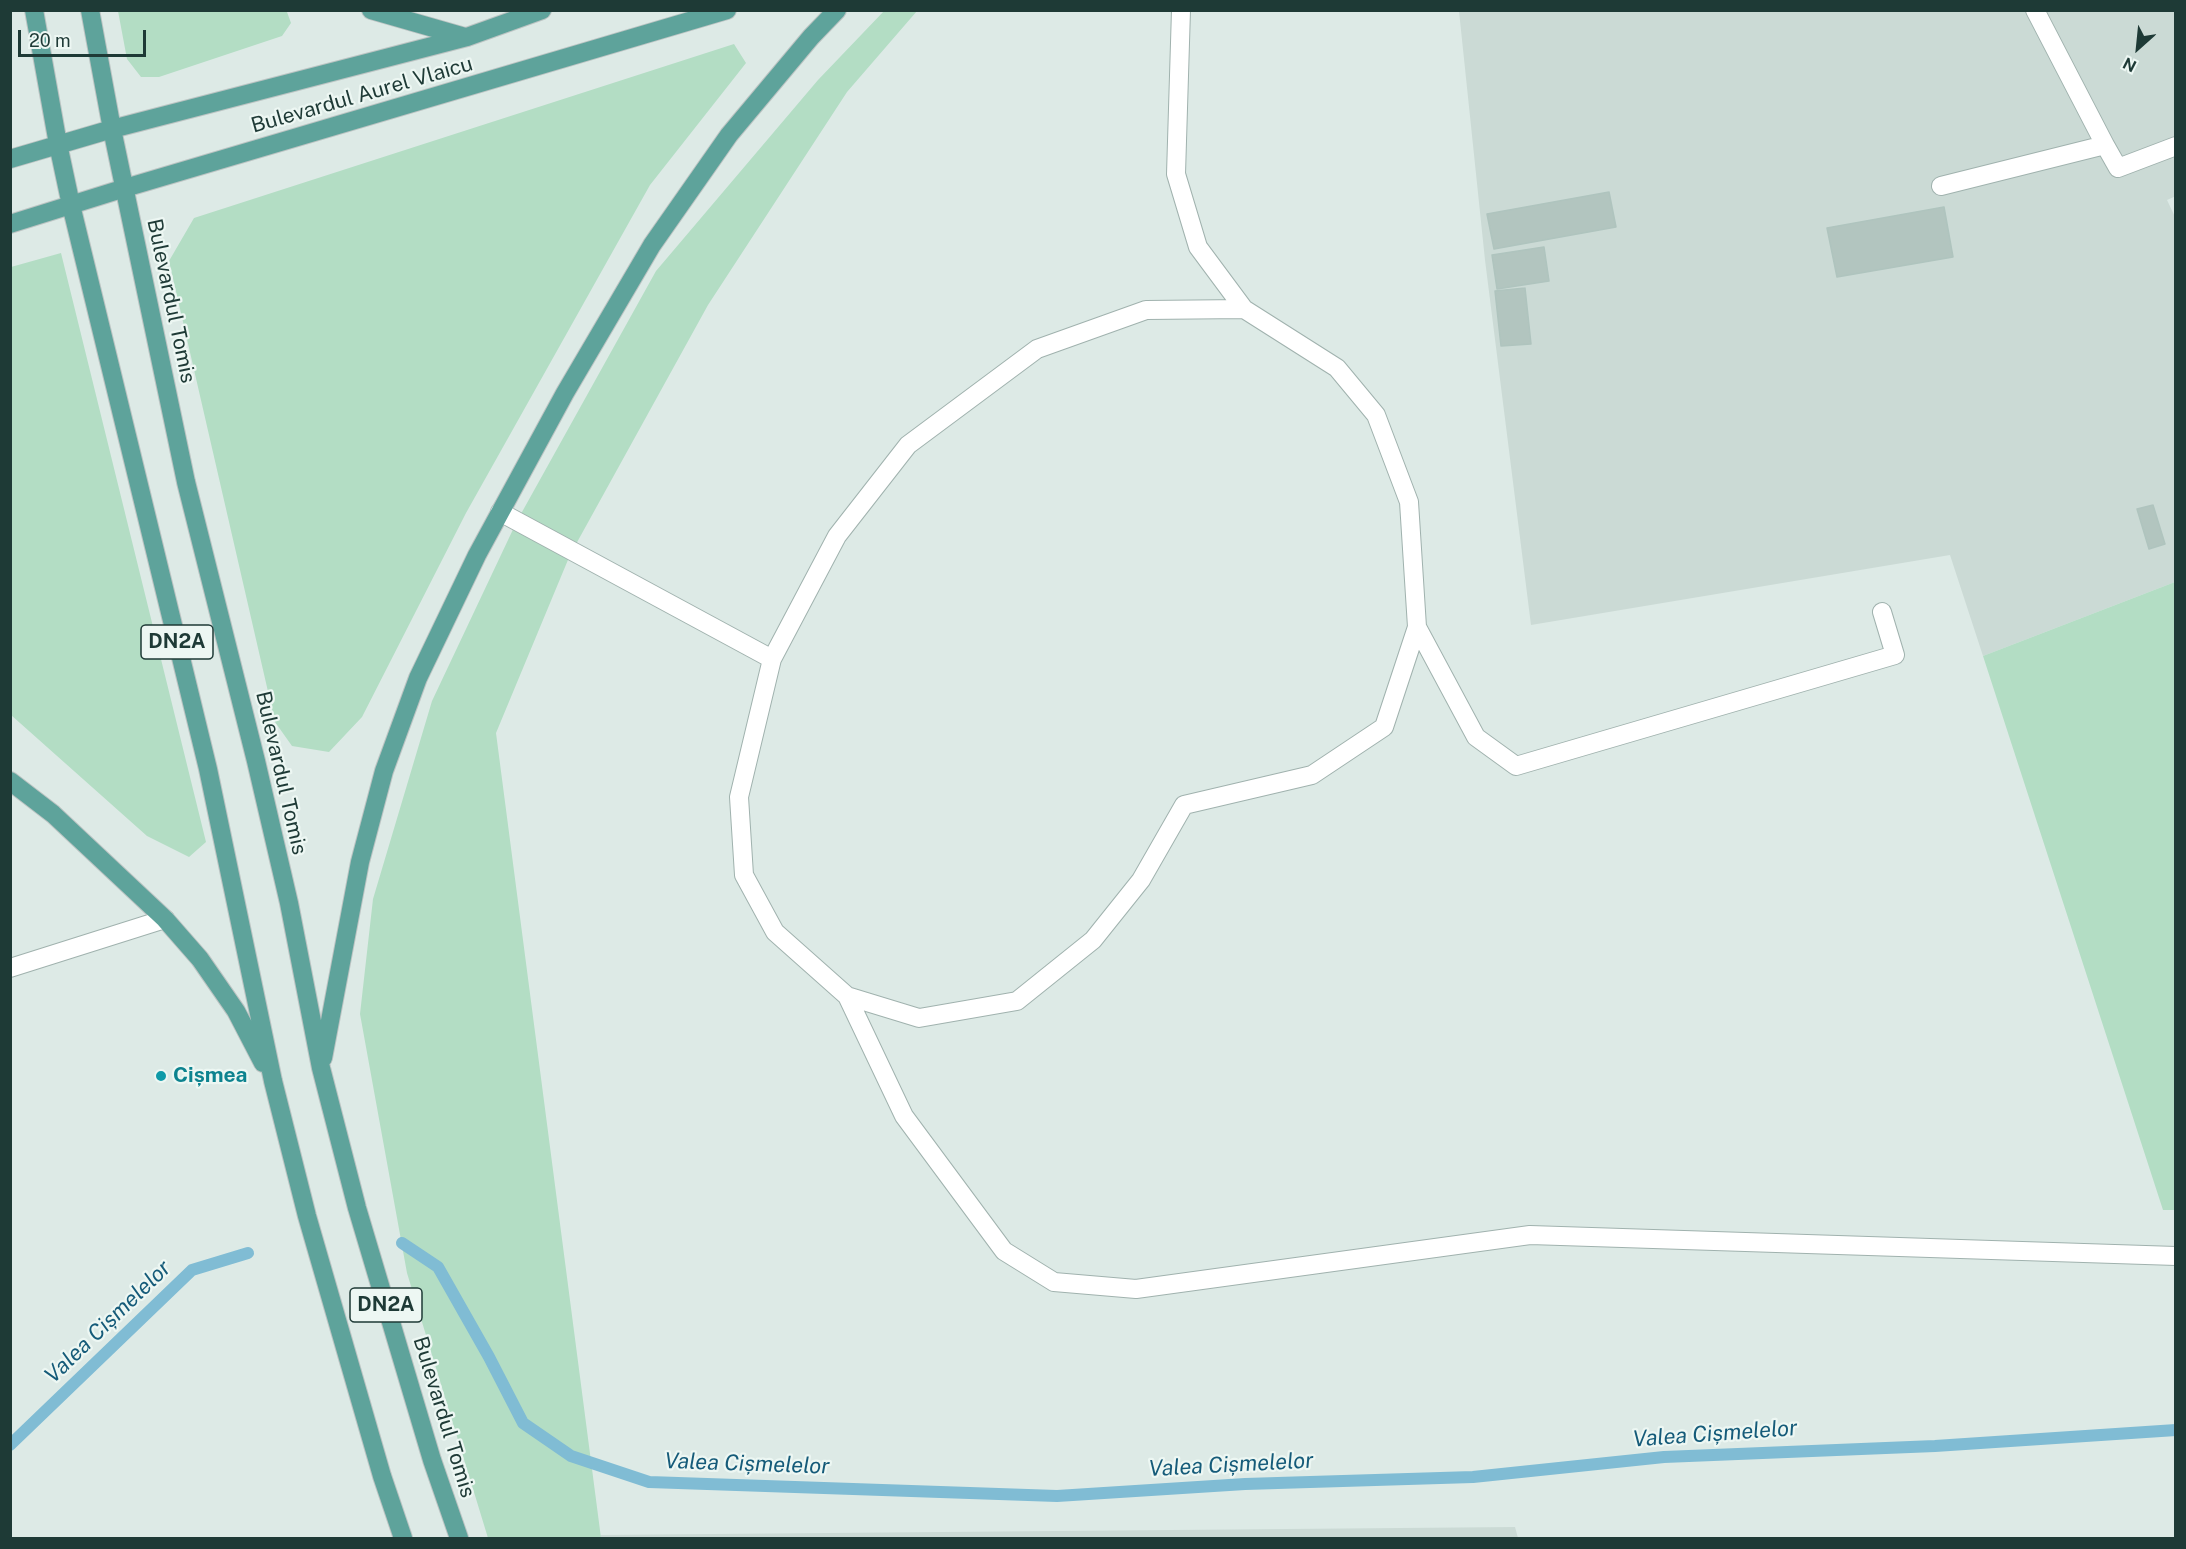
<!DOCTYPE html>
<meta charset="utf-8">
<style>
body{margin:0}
#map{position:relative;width:2186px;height:1549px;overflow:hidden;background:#ddeae6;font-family:"Public Sans",sans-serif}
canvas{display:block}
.frame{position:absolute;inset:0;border:12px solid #1e3a36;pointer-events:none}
.north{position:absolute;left:2108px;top:18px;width:60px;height:60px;-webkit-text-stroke:4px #edf7f3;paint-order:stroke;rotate:207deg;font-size:16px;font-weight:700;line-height:24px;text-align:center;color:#1e3a36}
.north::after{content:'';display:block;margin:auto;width:21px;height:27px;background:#1e3a36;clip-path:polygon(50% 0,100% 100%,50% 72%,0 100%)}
.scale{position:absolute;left:18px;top:30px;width:128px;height:27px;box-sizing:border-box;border:3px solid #1e3a36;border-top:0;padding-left:8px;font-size:18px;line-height:21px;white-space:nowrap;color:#1e3a36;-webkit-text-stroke:4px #edf7f3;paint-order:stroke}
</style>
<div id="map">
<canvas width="2186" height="1549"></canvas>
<div class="frame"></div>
<div class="north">N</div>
<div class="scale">20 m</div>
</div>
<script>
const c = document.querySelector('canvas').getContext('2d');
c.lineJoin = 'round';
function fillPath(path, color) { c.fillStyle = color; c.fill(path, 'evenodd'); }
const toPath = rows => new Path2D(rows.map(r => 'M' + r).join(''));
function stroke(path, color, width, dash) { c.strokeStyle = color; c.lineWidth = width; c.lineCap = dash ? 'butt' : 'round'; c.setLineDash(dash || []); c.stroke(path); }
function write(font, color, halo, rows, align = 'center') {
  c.font = font + ' "Public Sans",sans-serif'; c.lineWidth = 4.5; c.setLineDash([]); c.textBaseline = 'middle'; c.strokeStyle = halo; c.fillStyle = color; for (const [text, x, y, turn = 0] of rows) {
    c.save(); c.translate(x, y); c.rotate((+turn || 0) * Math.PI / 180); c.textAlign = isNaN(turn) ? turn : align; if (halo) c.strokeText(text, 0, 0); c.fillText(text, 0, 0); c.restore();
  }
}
fillPath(toPath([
 [1459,11,2175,11,2176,196,2167,200,2176,219,2175,582,1983,656,1950,555,1531,625,1485,260],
 [1515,1527,1518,1538,601,1538,600,1535]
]), '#cbdad5');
fillPath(toPath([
 [118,11,284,11,287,12,291,23,282,36,159,77,141,77,127,59],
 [884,11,917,11,847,92,708,305,570,555,496,733,601,1538,488,1538,407,1273,360,1014,373,899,432,701,517,521,656,271,818,80],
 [734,44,746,63,650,185,466,513,362,717,329,752,292,746,275,722,169,261,194,218],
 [61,253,206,842,189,857,147,836,11,715,11,267],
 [2175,582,2176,1210,2163,1210,1983,656]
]), '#b3ddc4');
stroke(toPath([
 [402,1243,438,1267,489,1357,523,1423,571,1456,649,1482,1057,1496,1245,1484,1473,1477,1664,1457,1935,1446,2176,1430],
 [10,1445,192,1270,248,1253]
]), '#80bcd4', 12);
const building = toPath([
 [1609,192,1616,227,1494,249,1487,214,1609,192],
 [1944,207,1953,257,1837,277,1827,228,1944,207],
 [1544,247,1549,281,1497,289,1492,255,1544,247],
 [1525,288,1531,344,1501,346,1495,291,1525,288],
 [2153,505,2165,544,2149,549,2137,509,2153,505]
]);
fillPath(building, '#b2c5bf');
stroke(building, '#afc4be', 1.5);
const minor = toPath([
 [2035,10,2105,145],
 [1941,186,2105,145,2118,168,2176,146],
 [1244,309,1146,310,1037,349,908,445,837,536,772,659,739,797,744,875,775,932,847,996,904,1116,1004,1251,1054,1282,1136,1289,1530,1235,2176,1256],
 [500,512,772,659],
 [1417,627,1476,737,1516,766,1895,655,1882,612],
 [10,968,165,919],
 [847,996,919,1018,1017,1001,1093,940,1141,880,1184,805,1312,775,1384,727,1417,627,1409,502,1376,415,1337,368,1244,309,1198,247,1176,174,1181,10]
]);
const major = toPath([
 [34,10,58,144,71,205,208,769,273,1081,307,1216,382,1476,403,1538],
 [90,10,112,129,186,482,256,761,289,903,321,1068,357,1208,432,1460,459,1538],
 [371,10,465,37],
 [10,159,112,129,467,37,542,10],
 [10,224,125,188,727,10],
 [10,781,53,814,165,919,200,959,236,1011,263,1063],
 [323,1058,360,862,384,771,418,678,477,555,565,393,652,245,729,135,811,37,837,10]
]);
stroke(minor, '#a0b2ae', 20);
stroke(major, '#bcc4c3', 20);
stroke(minor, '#fff', 18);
stroke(major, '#5ea39b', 18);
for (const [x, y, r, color] of [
 [161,1076,6,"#0f9aa8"]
]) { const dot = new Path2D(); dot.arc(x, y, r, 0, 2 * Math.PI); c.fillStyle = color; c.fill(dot); stroke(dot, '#edf7f3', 2); }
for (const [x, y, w] of [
 [177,642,72],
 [386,1305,72]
]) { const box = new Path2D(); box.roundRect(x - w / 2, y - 17, w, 34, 4.5); c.fillStyle = '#edf7f3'; c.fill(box); stroke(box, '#1e3a36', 1.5); }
write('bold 20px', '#1e3a36', null, [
 ["DN2A",177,642],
 ["DN2A",386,1305]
]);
write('21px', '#1e3a36', '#edf7f3', [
 ["Bulevardul Aurel Vlaicu",362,95,-16],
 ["Bulevardul Tomis",171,301,78],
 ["Bulevardul Tomis",281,773,77],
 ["Bulevardul Tomis",444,1417,73]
]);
write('bold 21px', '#0d838f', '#edf7f3', [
 ["Cișmea",173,1076]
], 'left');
write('italic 22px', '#155b79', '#edf7f3', [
 ["Valea Cișmelelor",108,1322,-44],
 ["Valea Cișmelelor",1715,1434,-4],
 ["Valea Cișmelelor",747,1464,2],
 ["Valea Cișmelelor",1231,1465,-3]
]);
</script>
